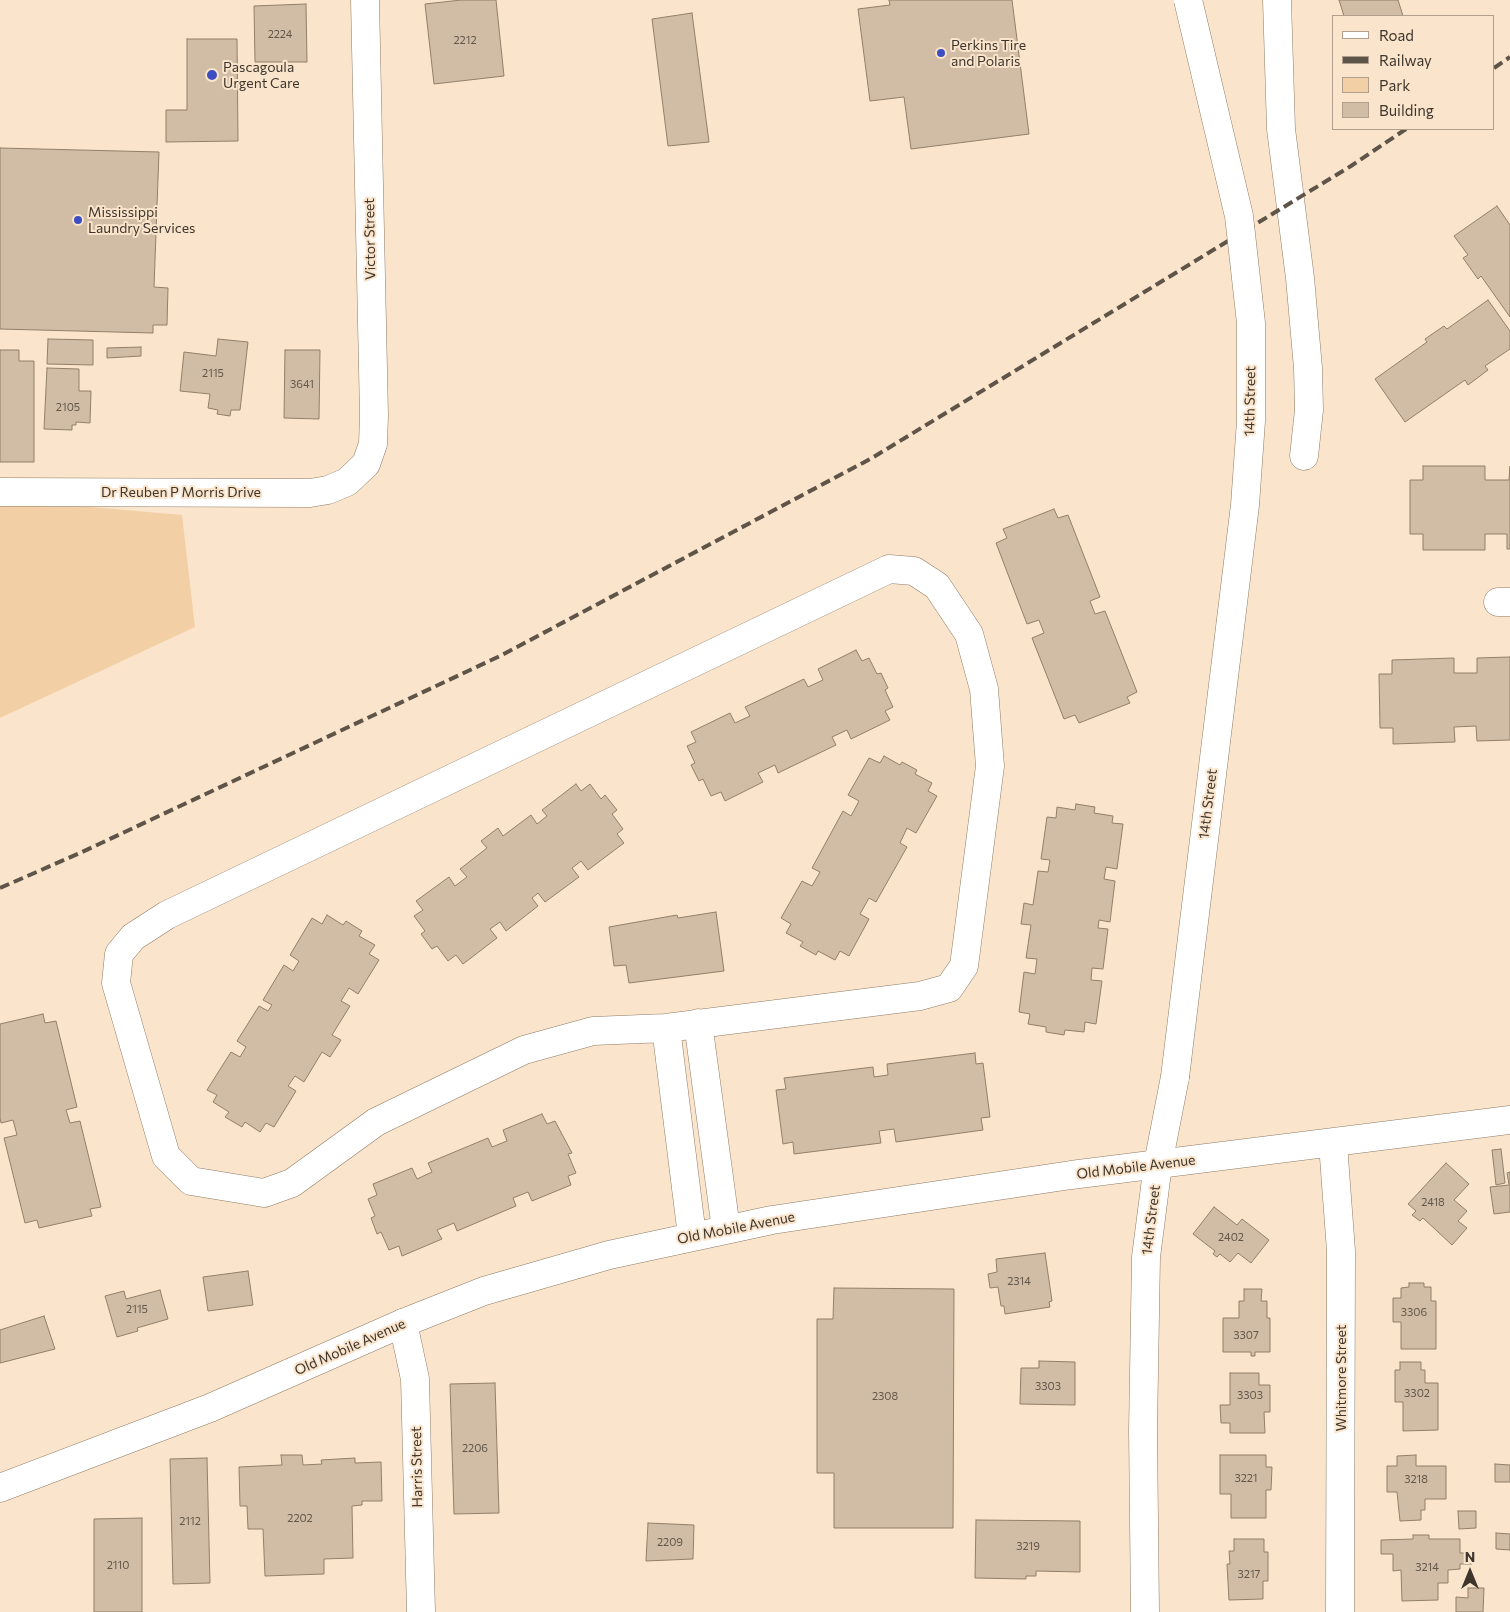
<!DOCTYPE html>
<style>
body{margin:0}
#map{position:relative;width:1510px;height:1612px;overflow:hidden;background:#fae5cc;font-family:Commissioner,sans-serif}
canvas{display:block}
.legend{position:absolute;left:1332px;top:15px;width:162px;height:115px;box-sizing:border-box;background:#fae5cc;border:1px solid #af9f8c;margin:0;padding:6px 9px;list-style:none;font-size:15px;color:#3e352c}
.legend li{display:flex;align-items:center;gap:10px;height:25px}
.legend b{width:25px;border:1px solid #af9f8c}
.north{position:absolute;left:1445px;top:1547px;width:50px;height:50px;-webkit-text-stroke:4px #fae5cc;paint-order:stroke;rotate:0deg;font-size:14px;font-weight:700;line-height:20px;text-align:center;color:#3e352c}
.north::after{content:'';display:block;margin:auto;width:18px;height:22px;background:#3e352c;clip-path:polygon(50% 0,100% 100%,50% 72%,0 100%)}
</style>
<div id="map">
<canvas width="1510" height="1612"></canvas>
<ul class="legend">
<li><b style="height:6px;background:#fff"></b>Road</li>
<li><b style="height:6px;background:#5f5448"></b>Railway</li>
<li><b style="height:14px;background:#f3cfa5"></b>Park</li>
<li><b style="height:14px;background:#d1bda5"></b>Building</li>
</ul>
<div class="north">N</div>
</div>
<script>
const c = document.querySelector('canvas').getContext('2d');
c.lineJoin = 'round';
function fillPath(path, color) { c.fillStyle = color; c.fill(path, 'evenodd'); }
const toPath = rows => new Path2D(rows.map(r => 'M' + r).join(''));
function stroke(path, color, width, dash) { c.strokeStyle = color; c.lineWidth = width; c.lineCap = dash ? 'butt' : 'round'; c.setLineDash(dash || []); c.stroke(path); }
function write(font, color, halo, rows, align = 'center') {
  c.font = font + ' Commissioner,sans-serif'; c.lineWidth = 4; c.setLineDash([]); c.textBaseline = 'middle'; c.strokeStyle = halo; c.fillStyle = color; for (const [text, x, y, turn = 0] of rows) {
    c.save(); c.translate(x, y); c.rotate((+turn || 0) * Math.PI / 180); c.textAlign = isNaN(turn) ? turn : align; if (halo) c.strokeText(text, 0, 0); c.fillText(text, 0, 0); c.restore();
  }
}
fillPath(toPath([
 [0,499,182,515,195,627,0,718]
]), '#f3cfa5');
const building = toPath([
 [461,0,496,0,504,76,434,84,425,4,461,0],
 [889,0,1012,0,1029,134,911,149,904,97,870,101,858,9,890,5,889,0],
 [1339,0,1398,0,1403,16,1344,16,1339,0],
 [306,4,307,62,255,62,254,6,306,4],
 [692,13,709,142,668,146,652,19,692,13],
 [187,39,237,39,238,141,166,142,166,110,187,110,187,39],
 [0,148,159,152,154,287,168,288,167,325,153,325,153,333,0,329,0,148],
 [1497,206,1510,225,1510,317,1481,276,1478,279,1463,258,1468,255,1454,236,1497,206],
 [1488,300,1510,331,1510,349,1485,366,1488,370,1468,385,1465,380,1405,422,1375,379,1427,342,1425,339,1444,326,1447,329,1488,300],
 [48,339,93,340,93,365,47,364,48,339],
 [218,339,248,342,240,410,231,410,230,416,217,414,218,410,208,408,210,394,180,391,184,352,216,356,218,339],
 [141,347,141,356,107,358,107,348,141,347],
 [0,350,19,350,19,361,34,361,34,462,0,462,0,350],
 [285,350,320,350,319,419,284,418,285,350],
 [47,368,79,369,79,391,91,391,90,423,76,422,76,425,72,425,72,430,44,429,47,368],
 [1423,466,1485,466,1485,480,1509,480,1510,466,1510,549,1507,549,1507,534,1485,534,1485,550,1423,550,1423,534,1410,534,1410,480,1423,480,1423,466],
 [1054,509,1058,518,1068,515,1100,597,1090,601,1095,614,1105,611,1137,692,1127,697,1130,703,1079,723,1075,715,1064,719,1032,638,1044,633,1039,620,1027,624,996,543,1007,538,1003,529,1054,509],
 [856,650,862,661,869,658,877,674,881,673,888,688,885,690,893,707,885,711,890,720,851,739,847,730,832,737,836,745,778,773,775,765,758,773,763,782,725,801,721,792,711,796,703,779,699,781,691,765,695,763,687,746,696,742,691,732,730,713,735,723,750,716,745,707,804,679,808,687,823,680,818,669,856,650],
 [1510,657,1510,740,1477,741,1476,726,1454,727,1455,742,1393,744,1393,728,1380,728,1379,674,1392,674,1392,660,1454,658,1454,673,1477,673,1477,658,1510,657],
 [884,756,900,765,902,762,917,770,915,774,932,783,928,791,937,796,916,833,907,828,900,843,907,847,876,902,869,898,860,914,869,919,849,956,840,951,835,960,818,951,816,955,800,946,803,942,786,933,791,924,781,918,802,881,812,886,820,872,812,868,843,811,851,816,859,801,848,795,869,758,880,763,884,756],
 [576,784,581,791,590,784,601,799,605,795,617,810,612,814,623,829,617,834,624,843,588,870,581,861,572,868,579,877,545,902,538,893,532,898,538,906,506,931,500,922,490,929,497,938,463,964,456,955,448,961,437,946,432,949,421,934,425,931,414,916,423,910,416,901,449,877,455,886,467,877,460,869,487,848,481,841,498,828,503,836,531,815,537,824,547,816,542,810,576,784],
 [1076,804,1095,807,1094,813,1113,816,1112,823,1123,824,1117,869,1106,867,1104,879,1115,881,1110,922,1099,920,1098,928,1108,929,1103,969,1092,968,1091,980,1102,981,1096,1024,1085,1022,1084,1032,1065,1030,1064,1035,1046,1032,1046,1027,1028,1024,1030,1014,1019,1012,1024,972,1035,974,1037,959,1026,958,1031,925,1021,924,1024,903,1033,905,1038,871,1048,872,1050,860,1041,859,1047,817,1056,818,1057,807,1075,810,1076,804],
 [716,912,724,971,629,983,626,965,614,966,609,927,677,915,678,918,716,912],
 [327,915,343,925,346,921,362,931,359,936,375,945,369,954,379,960,358,994,349,988,341,1001,350,1006,332,1035,341,1040,330,1057,322,1052,304,1082,295,1076,288,1086,296,1091,274,1127,266,1123,260,1132,245,1122,242,1127,225,1117,229,1112,213,1102,217,1095,207,1090,231,1052,240,1057,246,1047,237,1041,259,1006,268,1011,272,1005,263,1000,284,965,293,971,299,961,290,955,312,918,322,924,327,915],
 [43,1014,45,1023,56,1021,77,1107,66,1110,70,1123,80,1121,101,1207,90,1209,92,1216,39,1228,37,1220,25,1223,4,1138,17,1135,13,1120,1,1123,0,1118,0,1024,43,1014],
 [975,1053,976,1064,983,1063,990,1117,981,1118,983,1130,896,1142,894,1129,879,1131,881,1143,794,1154,793,1142,783,1144,776,1090,786,1089,784,1078,873,1067,874,1077,888,1075,887,1064,975,1053],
 [542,1114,547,1124,555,1121,572,1153,568,1154,576,1173,568,1176,571,1185,532,1201,528,1192,513,1198,516,1206,457,1231,454,1223,437,1230,442,1239,402,1256,399,1246,389,1250,381,1232,377,1234,371,1218,375,1216,368,1199,377,1195,373,1184,412,1168,417,1179,432,1172,428,1163,488,1138,492,1147,507,1141,503,1130,542,1114],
 [1501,1149,1505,1183,1496,1185,1492,1150,1501,1149],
 [1446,1163,1469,1184,1454,1200,1467,1211,1458,1221,1467,1228,1452,1245,1423,1218,1420,1221,1412,1215,1416,1211,1408,1204,1446,1163],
 [1510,1172,1510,1212,1494,1214,1490,1187,1509,1185,1507,1173,1510,1172],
 [1214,1207,1237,1225,1242,1219,1269,1240,1251,1263,1238,1253,1230,1262,1220,1254,1217,1257,1213,1254,1215,1251,1193,1234,1214,1207],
 [1045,1253,1052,1301,1049,1302,1050,1307,1005,1314,1004,1306,1001,1306,998,1287,990,1288,988,1274,997,1272,996,1259,1045,1253],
 [248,1271,253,1305,208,1311,203,1277,248,1271],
 [1409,1283,1424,1283,1424,1287,1431,1287,1431,1301,1436,1301,1436,1349,1401,1349,1401,1322,1393,1322,1393,1298,1401,1298,1401,1288,1409,1287,1409,1283],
 [834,1288,954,1289,953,1528,834,1528,834,1473,817,1473,817,1319,833,1319,834,1288],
 [1244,1289,1262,1289,1261,1301,1267,1301,1267,1318,1270,1318,1270,1352,1255,1352,1255,1356,1251,1356,1251,1352,1223,1352,1223,1318,1239,1318,1239,1301,1244,1301,1244,1289],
 [160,1290,168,1319,137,1328,138,1331,117,1337,105,1296,124,1291,126,1299,160,1290],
 [44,1316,55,1349,0,1363,0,1330,44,1316],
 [1039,1361,1075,1362,1075,1405,1020,1404,1021,1368,1039,1368,1039,1361],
 [1400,1362,1421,1362,1421,1370,1425,1370,1425,1383,1438,1383,1438,1430,1403,1431,1403,1402,1395,1402,1395,1370,1400,1370,1400,1362],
 [1230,1373,1259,1373,1259,1385,1270,1385,1270,1412,1264,1412,1265,1433,1230,1433,1230,1423,1221,1423,1220,1405,1230,1405,1230,1373],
 [495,1383,499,1513,454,1514,450,1384,495,1383],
 [281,1455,302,1455,303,1465,322,1464,321,1460,355,1458,355,1463,381,1462,382,1501,362,1501,362,1505,352,1506,353,1558,324,1559,324,1574,265,1576,263,1529,248,1529,247,1506,240,1506,239,1467,282,1465,281,1455],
 [1220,1455,1266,1455,1266,1467,1272,1467,1271,1490,1266,1490,1266,1518,1231,1518,1231,1494,1220,1494,1220,1455],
 [1416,1455,1416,1466,1446,1466,1446,1499,1425,1499,1425,1510,1421,1510,1421,1520,1400,1521,1397,1492,1387,1492,1387,1466,1397,1466,1397,1456,1416,1455],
 [207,1458,210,1583,173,1584,170,1459,207,1458],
 [1495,1464,1510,1465,1510,1482,1495,1482,1495,1464],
 [1458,1511,1476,1511,1476,1528,1459,1529,1458,1511],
 [142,1518,142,1612,94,1612,94,1519,142,1518],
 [976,1520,1080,1521,1080,1572,1036,1571,1036,1576,1026,1576,1026,1579,975,1578,976,1520],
 [648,1523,694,1525,693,1559,646,1561,648,1523],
 [1496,1533,1510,1534,1510,1550,1496,1549,1496,1533],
 [1413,1535,1429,1535,1429,1539,1460,1539,1460,1553,1472,1553,1472,1564,1460,1564,1460,1569,1448,1570,1448,1583,1438,1583,1438,1600,1402,1601,1401,1570,1393,1571,1393,1554,1381,1554,1381,1540,1413,1539,1413,1535],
 [1234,1539,1264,1539,1264,1552,1268,1552,1268,1581,1263,1581,1263,1599,1229,1600,1227,1564,1230,1564,1229,1551,1234,1551,1234,1539],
 [1468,1588,1484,1588,1483,1612,1456,1612,1456,1597,1468,1598,1468,1588]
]);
fillPath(building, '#d1bda5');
stroke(building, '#927f69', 1);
const minor = toPath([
 [1277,0,1281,129,1300,278,1308,368,1309,410,1304,456],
 [0,492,310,493,328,490,347,482,366,464,373,444,374,415,365,0],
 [889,569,914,571,937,586,969,634,984,689,990,766,964,966,949,988,920,996,666,1028,593,1031,524,1050,376,1122,292,1183,264,1193,191,1181,166,1156,116,983,119,954,133,937,167,915,889,569],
 [1498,602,1510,602],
 [698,1023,726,1229],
 [666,1028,692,1236],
 [1333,1144,1341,1251,1340,1612],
 [403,1323,415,1379,421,1612],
 [1145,1612,1143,1430,1146,1257,1158,1164,1175,1077]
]);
const major = toPath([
 [0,1488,210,1408,403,1323,484,1291,609,1255,772,1220,1071,1175,1510,1120]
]);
stroke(minor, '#8e7b64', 29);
stroke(major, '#8e7b64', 29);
stroke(minor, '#fff', 28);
stroke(major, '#fff', 28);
stroke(toPath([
 [1494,68,1510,57],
 [0,888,80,853,502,655,872,458,1351,166,1406,129]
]), '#5f5448', 4, [10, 5]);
const minorBridge = toPath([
 [1175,1077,1245,505,1251,421,1251,323,1239,216,1188,0]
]);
stroke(minorBridge, '#8e7b64', 29, []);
stroke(minorBridge, '#fff', 28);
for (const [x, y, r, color] of [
 [941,53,5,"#3d4ec2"],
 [212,75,6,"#3d4ec2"],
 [78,220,5,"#3d4ec2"]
]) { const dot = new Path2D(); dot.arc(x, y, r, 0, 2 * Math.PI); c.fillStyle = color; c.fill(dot); stroke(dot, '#fae5cc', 2); }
write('11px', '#63574a', null, [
 ["2224",280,34],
 ["2212",465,40],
 ["2115",213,373],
 ["3641",302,384],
 ["2105",68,407],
 ["2418",1433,1202],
 ["2402",1231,1237],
 ["2314",1019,1281],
 ["2115",137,1309],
 ["3306",1414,1312],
 ["3307",1246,1335],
 ["3303",1048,1386],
 ["3302",1417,1393],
 ["3303",1250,1395],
 ["2308",885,1396],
 ["2206",475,1448],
 ["3221",1246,1478],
 ["3218",1416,1479],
 ["2202",300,1518],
 ["2112",190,1521],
 ["2209",670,1542],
 ["3219",1028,1546],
 ["2110",118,1565],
 ["3214",1427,1567],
 ["3217",1249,1574]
]);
write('14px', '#3e352c', '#fae5cc', [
 ["Perkins Tire",951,45],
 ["and Polaris",951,61],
 ["Pascagoula",223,67],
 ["Urgent Care",223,83],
 ["Mississippi",88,212],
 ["Laundry Services",88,228]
], 'left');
write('14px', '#3e352c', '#fae5cc', [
 ["Victor Street",370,239,-91],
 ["14th Street",1250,401,-89],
 ["Dr Reuben P Morris Drive",181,492],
 ["14th Street",1208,804,-83],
 ["Old Mobile Avenue",1136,1167,-7],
 ["14th Street",1151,1220,-83],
 ["Old Mobile Avenue",736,1228,-11],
 ["Old Mobile Avenue",350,1347,-24],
 ["Whitmore Street",1341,1378,-90],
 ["Harris Street",417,1467,-91]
]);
</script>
